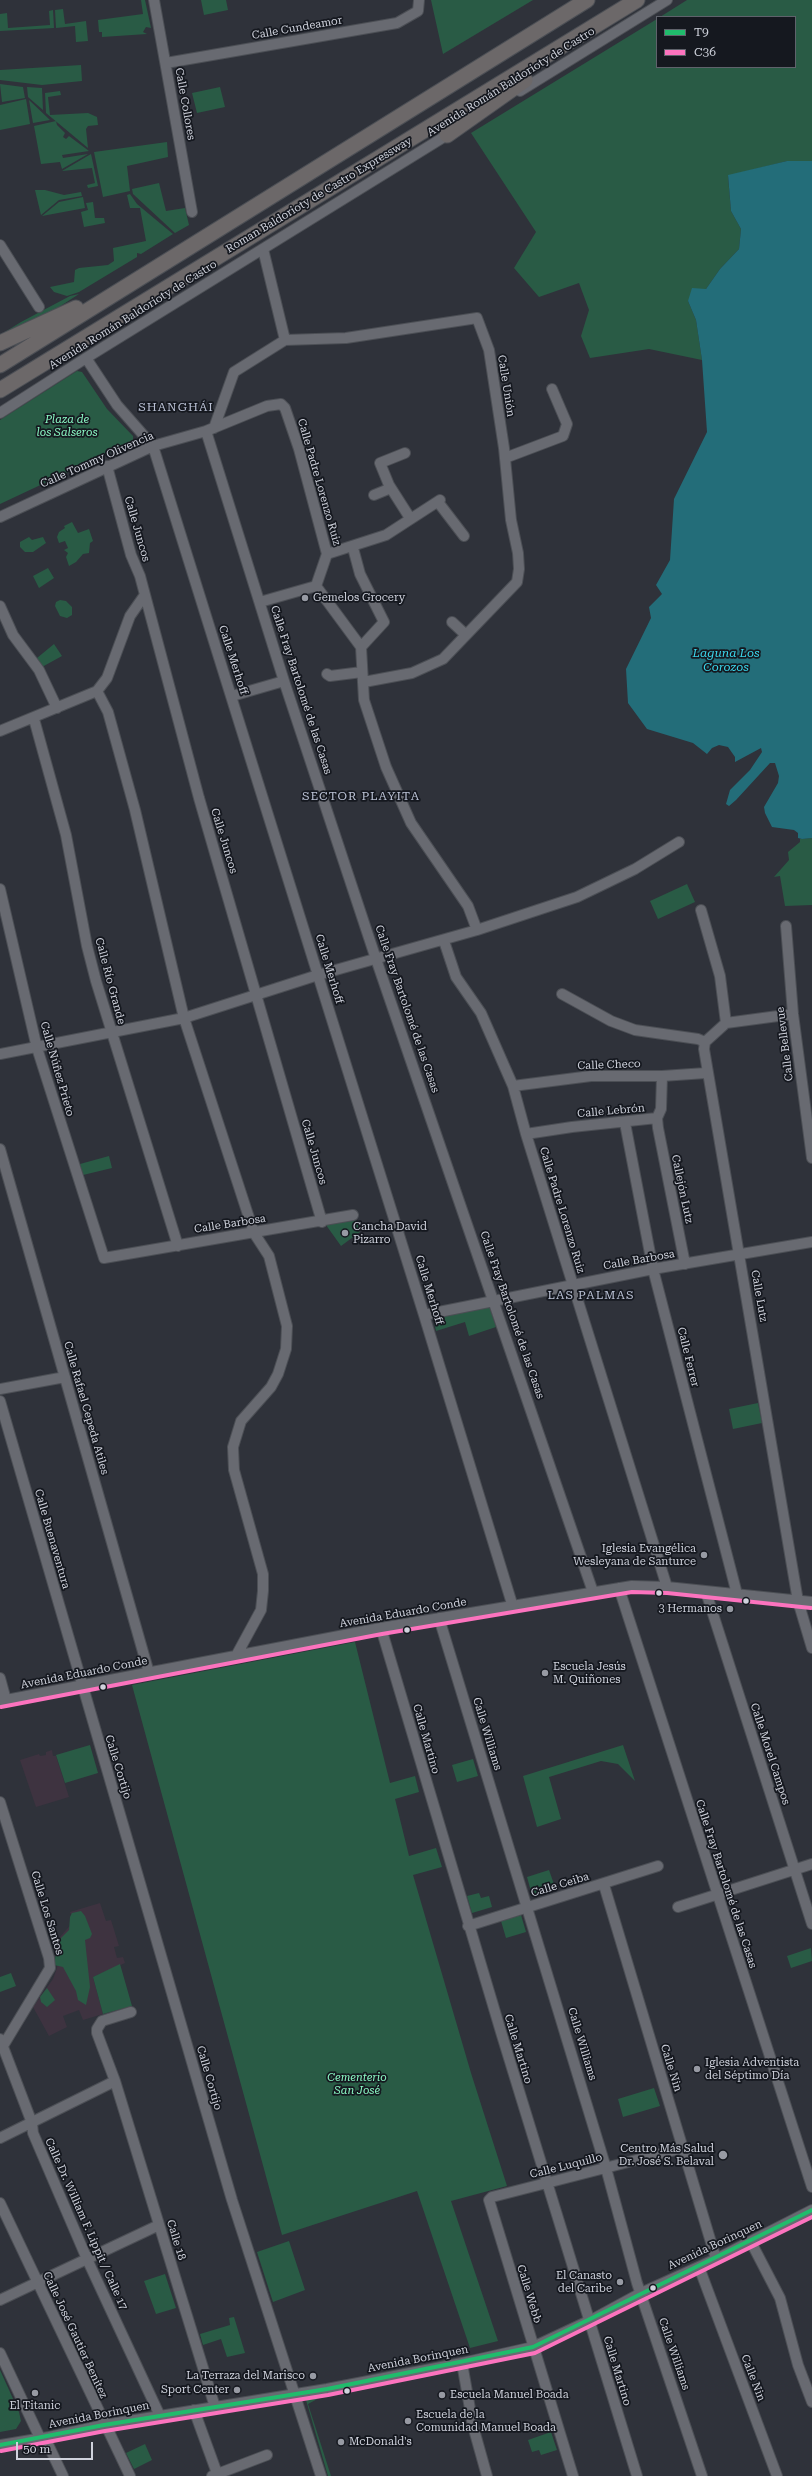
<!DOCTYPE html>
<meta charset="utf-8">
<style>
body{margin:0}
#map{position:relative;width:812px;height:2476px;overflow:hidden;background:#2f323a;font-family:"Roboto Serif",serif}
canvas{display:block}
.legend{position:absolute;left:656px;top:16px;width:140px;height:52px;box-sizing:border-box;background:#15181f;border:1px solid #5f626b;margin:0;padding:5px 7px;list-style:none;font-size:12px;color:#cfd2dc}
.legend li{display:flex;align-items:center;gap:8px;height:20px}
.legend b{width:20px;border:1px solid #5f626b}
.scale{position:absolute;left:16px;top:2442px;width:77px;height:18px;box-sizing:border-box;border:2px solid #cfd2dc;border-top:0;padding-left:5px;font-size:12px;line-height:14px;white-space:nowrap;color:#cfd2dc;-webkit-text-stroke:3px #15181f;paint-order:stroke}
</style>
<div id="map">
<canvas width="812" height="2476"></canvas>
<ul class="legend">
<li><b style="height:5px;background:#20bc6c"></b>T9</li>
<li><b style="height:5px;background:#fc73be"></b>C36</li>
</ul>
<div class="scale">50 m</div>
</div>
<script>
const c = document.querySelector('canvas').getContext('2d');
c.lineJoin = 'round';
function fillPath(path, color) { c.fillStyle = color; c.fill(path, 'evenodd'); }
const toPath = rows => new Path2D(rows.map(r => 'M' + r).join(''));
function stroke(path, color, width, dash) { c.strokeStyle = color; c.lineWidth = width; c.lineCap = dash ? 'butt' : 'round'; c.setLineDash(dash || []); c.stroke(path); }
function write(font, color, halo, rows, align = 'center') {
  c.font = font + ' "Roboto Serif",serif'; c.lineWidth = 3.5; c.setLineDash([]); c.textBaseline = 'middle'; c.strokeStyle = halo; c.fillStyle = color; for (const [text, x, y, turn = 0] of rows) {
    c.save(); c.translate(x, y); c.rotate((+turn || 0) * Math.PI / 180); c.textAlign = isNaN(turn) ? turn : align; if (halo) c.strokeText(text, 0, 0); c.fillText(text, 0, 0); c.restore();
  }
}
fillPath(toPath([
 [52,1750,53,1756,56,1756,69,1797,36,1807,20,1760,39,1754,40,1756,46,1755,46,1752],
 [100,1903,106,1921,111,1920,119,1946,114,1947,117,1958,123,1957,125,1963,93,1977,103,2014,83,2020,79,2010,63,2016,67,2027,49,2036,33,2007,53,1979,57,1968,58,1960,53,1945,74,1921,70,1912]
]), '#3e3340');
fillPath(toPath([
 [141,0,145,0,151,28,146,27,143,32,147,34,102,37,102,32,99,32,98,20,143,14],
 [201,0,226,0,228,10,204,15],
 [431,0,533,0,443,54],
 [687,0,812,0,812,161,787,161,728,176,731,211,741,229,739,249,720,269,706,289,688,301,696,320,702,360,649,349,590,358,581,336,589,310,579,283,539,297,514,268,536,232,471,133,657,19,657,67,795,67,795,17,660,17],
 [63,9,65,24,86,21,88,41,76,42,75,26,56,28,55,10],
 [53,10,54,28,0,31,0,14,7,13,8,28,50,25,49,11],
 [81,65,82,81,42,85,0,80,0,70],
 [0,84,23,87,25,98,2,102],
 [27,87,42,88,43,110,28,97],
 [220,87,225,107,197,113,192,93],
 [60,91,61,95,48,97,50,115,88,113,97,117,98,125,88,126,86,129,88,148,46,113,45,93],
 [26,99,30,124,0,130,0,105],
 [29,100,50,120,33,123],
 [56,121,57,125,65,133,63,137,66,139,69,136,89,151,62,155,63,158,88,154,62,169,60,162,41,164,34,126],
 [167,142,168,157,127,166,130,191,103,197,94,152],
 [91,154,98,186,88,188,87,185,95,183,92,168,62,171],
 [159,183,166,211,185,208,189,225,175,233,133,194,132,189],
 [35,190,45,190,64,195,81,192,82,196,59,200,41,215],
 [130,194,137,204,173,234,141,254,137,253,137,257,79,292,67,296,54,292,50,287,74,282,75,270,79,268,108,265,114,261,113,248,146,241,140,208,130,208,127,195],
 [83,197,85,208,42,216,59,202],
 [93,202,95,218,104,218,105,223,84,227,81,212,88,210,86,203],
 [79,294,59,307,0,338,0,335,21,322,70,296],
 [77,371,82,372,107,409,133,436,133,440,130,443,0,504,0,420],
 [72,522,78,533,89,529,93,541,90,543,89,553,83,554,76,562,69,566,66,557,68,553,64,550,68,548,65,541,59,543,57,537,59,532,65,528,64,526],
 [29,537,32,540,43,537,46,543,33,552,25,552,20,547,20,542],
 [48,568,54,578,39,588,33,576],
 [60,600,66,601,72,607,72,615,67,618,60,616,55,606,56,602],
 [54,644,62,656,42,667,37,658],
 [812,838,812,905,785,906,780,876,774,877,789,860,788,852,800,842,800,839],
 [687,884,695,902,658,919,650,901],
 [109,1156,112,1168,83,1175,80,1164],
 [356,1219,360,1232,341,1246,326,1225],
 [489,1306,496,1327,469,1336,465,1322,436,1331,433,1317],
 [758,1403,762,1423,733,1429,729,1409],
 [355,1642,390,1783,415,1776,419,1792,395,1799,409,1856,436,1848,442,1867,413,1875,471,2073,507,2186,451,2201,498,2341,470,2348,417,2191,282,2235,132,1685],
 [90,1745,98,1773,65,1783,56,1755],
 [623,1745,635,1781,618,1764,601,1761,549,1777,561,1819,537,1827,523,1776],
 [473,1759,478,1776,457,1782,452,1765],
 [549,1870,555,1887,532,1895,527,1877],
 [479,1893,481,1898,489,1896,492,1907,472,1913,467,1896],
 [81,1911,85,1916,92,1934,90,1938,85,1940,90,1987,86,2005,78,2000,76,1991,63,1967,54,1965,58,1941,69,1930,70,1917,72,1913],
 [521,1915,526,1932,506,1938,501,1921],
 [811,1948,812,1961,791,1968,787,1956],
 [120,1964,132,2006,103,2014,93,1977],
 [11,1973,16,1986,0,1992,0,1977],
 [47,1988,55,2000,47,2007,41,2002,40,1997],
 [654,2088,660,2106,623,2117,618,2099],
 [289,2241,305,2290,273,2302,257,2252],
 [165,2274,176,2308,156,2314,144,2281],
 [234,2317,245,2353,227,2357,221,2339,203,2345,200,2334,230,2325,229,2318],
 [0,2370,19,2412,21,2421,16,2429,0,2432],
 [321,2397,308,2404,331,2476,328,2476,306,2400],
 [551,2432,557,2450,541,2455,539,2450,532,2452,528,2440],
 [145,2444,152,2460,134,2469,126,2453]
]), '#295b45');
fillPath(toPath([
 [787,161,812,161,812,838,802,839,798,838,798,833,794,830,772,827,765,813,764,807,778,783,779,776,775,763,770,763,736,800,729,806,726,804,730,790,750,770,762,752,761,748,735,762,735,757,728,747,719,745,712,748,707,754,693,743,647,729,628,703,626,669,651,618,649,607,662,594,656,585,670,560,674,499,707,432,702,360,696,320,688,301,692,288,706,289,720,269,739,249,741,229,731,211,728,175]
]), '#236d79');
const minor = toPath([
 [154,0,192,212],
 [166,63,397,23,418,11,419,0],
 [520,91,667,0],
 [0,245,39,307],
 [263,249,285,340],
 [86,358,117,405,153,446,424,1315,513,1607],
 [0,413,86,358,452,132],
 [214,428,234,372,285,340,346,338,477,318,489,350,504,448,511,520,518,553,519,569,517,582,443,659,412,673,364,682],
 [206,431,284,681,376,959,593,1592],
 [405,453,380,463,389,485,410,518],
 [505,458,563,436,567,424,552,389],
 [107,466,131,555,140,576,199,798,322,1222],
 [374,495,391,488],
 [438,502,464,536],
 [0,517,153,446,206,431,267,406,281,404,285,408,299,449,327,554,316,586,361,647,364,700,386,767,411,823,468,906,477,930],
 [353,548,360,574,384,622,361,647],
 [327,554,386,535,440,500],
 [260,602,316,586],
 [0,606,13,635,39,670,57,708],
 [452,622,466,635],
 [327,674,330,676,362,672],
 [97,691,108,712,135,810,184,1018,254,1233,269,1256,287,1326,286,1349,278,1374,271,1387,241,1421,233,1447,234,1470,263,1574,263,1591,261,1610,236,1656],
 [232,696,284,681],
 [34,719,66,835,87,946,96,981,178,1246],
 [0,731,97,691,107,678,130,616,144,596],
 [0,889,37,1048,104,1258,353,1215],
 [701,910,720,976,726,1023],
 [786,926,793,1014,812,1158],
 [444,941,456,977,481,1013,513,1086,526,1134,667,1587],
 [562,994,611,1021,635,1030,698,1039,705,1042],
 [793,1014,726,1023,705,1042,704,1049,798,1601,812,1648],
 [0,1054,184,1018,318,975,477,930,577,897,635,869,679,842],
 [662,1076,661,1109,657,1118,658,1128,685,1264],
 [513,1086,591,1076,662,1076,706,1073],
 [625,1123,653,1269,737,1594],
 [526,1134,572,1127,657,1118],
 [0,1149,149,1673],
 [424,1315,653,1269,812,1242],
 [0,1389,65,1377],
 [0,1401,232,2200,321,2476],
 [619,1588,812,2187],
 [706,1592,812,1924],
 [439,1618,606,2168,637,2283,702,2476],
 [381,1628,501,2032,637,2476],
 [0,1678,6,1700],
 [0,1701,381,1628,632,1586,667,1587,812,1602],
 [0,1802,49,1958,50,1968,3,2046],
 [604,1885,716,2259],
 [678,1907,812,1864],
 [468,1926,658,1866],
 [131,2012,102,2021,97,2029,97,2033,115,2081,215,2407],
 [0,2039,32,2123,33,2133,87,2259,160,2416],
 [0,2138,115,2081],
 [0,2203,130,2476],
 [751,2242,780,2298,798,2365,812,2402],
 [699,2267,777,2476],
 [0,2300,159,2225],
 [0,2353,40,2438],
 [462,2363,473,2426,487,2476],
 [194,2410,218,2476],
 [45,2438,63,2476],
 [0,2445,49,2437,104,2425,327,2389,462,2363,533,2347,595,2318,641,2293,716,2259,812,2210],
 [212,2476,267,2455],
 [573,2476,489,2200,492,2197,683,2148]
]);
const highway = toPath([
 [447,135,525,80],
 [0,343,76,308],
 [0,365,587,0],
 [0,390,637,0]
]);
stroke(minor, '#4c4f55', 12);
stroke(highway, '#4c4f55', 17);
stroke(minor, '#686a71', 10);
stroke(highway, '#6c6869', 15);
stroke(toPath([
 [0,2445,104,2425,327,2389,533,2347,812,2210]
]), '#20bc6c', 4);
stroke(toPath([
 [1,1707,382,1634,632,1592,667,1593,811,1608],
 [1,2451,105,2431,328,2395,535,2353,812,2217]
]), '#fc73be', 4);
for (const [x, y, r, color] of [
 [305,598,4,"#979aa3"],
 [345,1233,4,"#979aa3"],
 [704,1555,4,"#979aa3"],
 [659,1593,3.5,"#cfd2dc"],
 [746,1601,3.5,"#cfd2dc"],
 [730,1609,4,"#979aa3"],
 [407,1630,3.5,"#cfd2dc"],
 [545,1673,4,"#979aa3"],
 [103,1687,3.5,"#cfd2dc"],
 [697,2069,4,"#979aa3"],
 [723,2155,5,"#979aa3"],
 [620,2282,4,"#979aa3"],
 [653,2288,3.5,"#cfd2dc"],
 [313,2376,4,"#979aa3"],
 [237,2390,4,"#979aa3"],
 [347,2391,3.5,"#cfd2dc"],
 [35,2393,4,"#979aa3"],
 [442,2395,4,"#979aa3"],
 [408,2421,4,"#979aa3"],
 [341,2442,4,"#979aa3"]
]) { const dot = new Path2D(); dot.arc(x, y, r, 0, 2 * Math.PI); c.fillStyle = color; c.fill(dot); stroke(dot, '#15181f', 1.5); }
write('11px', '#cfd2dc', '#15181f', [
 ["Calle Cundeamor",297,28,-10],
 ["Avenida Román Baldorioty de Castro",511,82,-32],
 ["Calle Collores",185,104,80],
 ["Roman Baldorioty de Castro Expressway",319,195,-31],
 ["Avenida Román Baldorioty de Castro",133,315,-32],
 ["Calle Unión",506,386,81],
 ["Calle Tommy Olivencia",97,460,-24],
 ["Calle Padre Lorenzo Ruiz",319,482,74],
 ["Calle Juncos",137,529,74],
 ["Calle Merhoff",233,660,72],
 ["Calle Fray Bartolomé de las Casas",301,690,72],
 ["Calle Juncos",224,841,73],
 ["Calle Merhoff",329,969,73],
 ["Calle Río Grande",110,981,75],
 ["Calle Fray Bartolomé de las Casas",407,1009,71],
 ["Calle Bellevue",785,1044,-97],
 ["Calle Checo",609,1065,-2],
 ["Calle Núñez Prieto",57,1069,74],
 ["Calle Lebrón",611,1111,-5],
 ["Calle Juncos",314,1152,74],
 ["Callejón Lutz",682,1189,78],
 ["Calle Padre Lorenzo Ruiz",562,1210,73],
 ["Calle Barbosa",230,1224,-9],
 ["Calle Barbosa",639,1260,-10],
 ["Calle Merhoff",429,1290,73],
 ["Calle Lutz",759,1296,80],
 ["Calle Fray Bartolomé de las Casas",512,1315,71],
 ["Calle Ferrer",688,1357,76],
 ["Calle Rafael Cepeda Atiles",86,1408,74],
 ["Calle Buenaventura",52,1539,74],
 ["Avenida Eduardo Conde",403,1613,-10],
 ["Avenida Eduardo Conde",84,1673,-11],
 ["Calle Williams",487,1734,73],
 ["Calle Martino",426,1739,74],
 ["Calle Morel Campos",770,1754,72],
 ["Calle Cortijo",118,1767,73],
 ["Calle Fray Bartolomé de las Casas",726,1884,72],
 ["Calle Ceiba",560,1885,-17],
 ["Calle Los Santos",47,1913,73],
 ["Calle Williams",582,2044,73],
 ["Calle Martino",518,2049,73],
 ["Calle Nin",671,2068,73],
 ["Calle Cortijo",209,2078,74],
 ["Calle Luquillo",566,2166,-14],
 ["Calle Dr. William F. Lippit / Calle 17",86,2224,66],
 ["Calle 18",176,2240,73],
 ["Avenida Borinquen",715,2245,-25],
 ["Calle Webb",529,2294,73],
 ["Calle José Gautier Benítez",75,2335,65],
 ["Calle Williams",674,2354,71],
 ["Avenida Borinquen",418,2359,-11],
 ["Calle Martino",617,2371,73],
 ["Calle Nin",753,2378,69],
 ["Avenida Borinquen",99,2415,-11]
]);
write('italic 11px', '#8bf9c4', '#15181f', [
 ["Plaza de",67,420],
 ["los Salseros",67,433],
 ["Cementerio",357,2078],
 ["San José",357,2091]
]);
write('11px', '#cfd2dc', '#15181f', [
 ["Gemelos Grocery",313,598],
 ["Cancha David",353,1227],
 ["Pizarro",353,1240],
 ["Iglesia Evangélica",696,1549,"right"],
 ["Wesleyana de Santurce",696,1562,"right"],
 ["3 Hermanos",722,1609,"right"],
 ["Escuela Jesús",553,1667],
 ["M. Quiñones",553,1680],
 ["Iglesia Adventista",705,2063],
 ["del Séptimo Día",705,2076],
 ["Centro Más Salud",714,2149,"right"],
 ["Dr. José S. Belaval",714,2162,"right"],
 ["El Canasto",612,2276,"right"],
 ["del Caribe",612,2289,"right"],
 ["La Terraza del Marisco",305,2376,"right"],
 ["Sport Center",229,2390,"right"],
 ["Escuela Manuel Boada",450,2395],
 ["El Titanic",35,2406,"center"],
 ["Escuela de la",416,2415],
 ["Comunidad Manuel Boada",416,2428],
 ["McDonald's",349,2442]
], 'left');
c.letterSpacing = '1px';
write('12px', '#bac1d4', '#15181f', [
 ["SHANGHÁI",176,407],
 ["SECTOR PLAYITA",361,796],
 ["LAS PALMAS",591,1295]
]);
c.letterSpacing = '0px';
write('italic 12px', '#3bd6eb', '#15181f', [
 ["Laguna Los",726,653],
 ["Corozos",726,667]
]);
</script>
